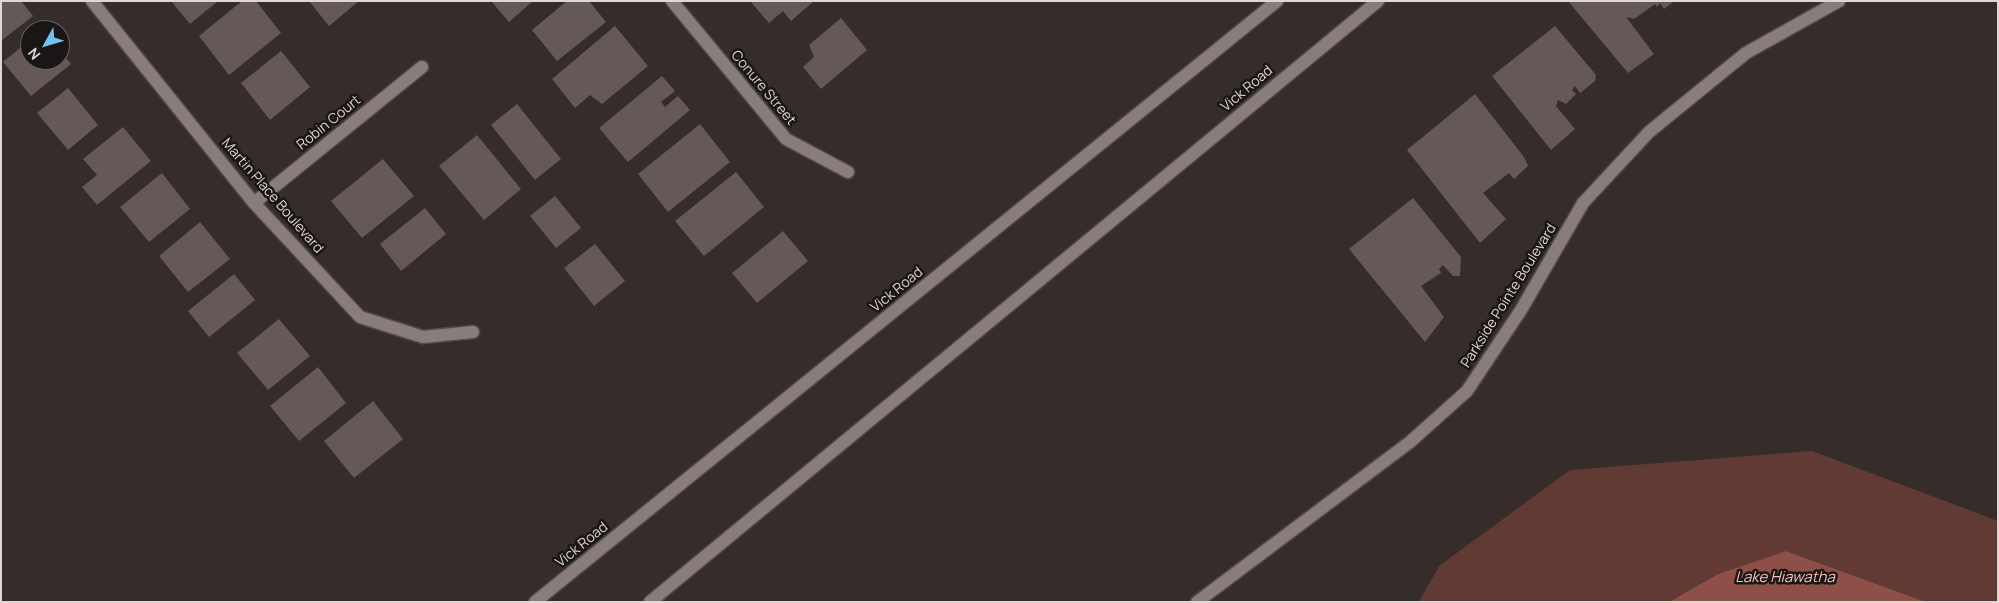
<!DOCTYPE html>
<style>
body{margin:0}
#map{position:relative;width:1999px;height:603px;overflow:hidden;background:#362d2b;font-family:Manrope,sans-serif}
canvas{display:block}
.frame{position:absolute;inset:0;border:2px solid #ddd7d6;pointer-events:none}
.north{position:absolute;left:20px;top:20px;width:50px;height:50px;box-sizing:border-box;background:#1a1616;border:1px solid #686363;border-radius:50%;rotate:231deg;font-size:14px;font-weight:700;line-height:20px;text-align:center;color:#ddd7d6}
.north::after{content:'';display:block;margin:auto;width:18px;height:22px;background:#72c1f5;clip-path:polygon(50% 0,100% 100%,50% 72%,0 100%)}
</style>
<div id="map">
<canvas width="1999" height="603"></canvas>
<div class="frame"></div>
<div class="north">N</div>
</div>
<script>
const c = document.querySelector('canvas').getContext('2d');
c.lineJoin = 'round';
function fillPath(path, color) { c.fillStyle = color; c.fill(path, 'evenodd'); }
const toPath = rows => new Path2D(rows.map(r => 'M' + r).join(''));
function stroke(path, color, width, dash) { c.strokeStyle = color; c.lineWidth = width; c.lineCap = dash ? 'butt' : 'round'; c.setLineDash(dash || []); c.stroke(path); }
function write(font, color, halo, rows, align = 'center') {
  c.font = font + ' Manrope,sans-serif'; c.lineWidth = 5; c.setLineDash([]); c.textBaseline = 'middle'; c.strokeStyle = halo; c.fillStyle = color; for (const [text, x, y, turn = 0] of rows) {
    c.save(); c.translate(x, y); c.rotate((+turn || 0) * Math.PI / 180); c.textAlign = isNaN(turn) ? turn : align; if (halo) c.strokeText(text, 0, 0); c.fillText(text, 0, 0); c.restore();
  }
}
fillPath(toPath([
 [1812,451,1998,521,1998,602,1926,602,1786,551,1718,574,1669,602,1419,602,1439,566,1570,470]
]), '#623a34');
fillPath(toPath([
 [1786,551,1926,602,1669,602,1718,574]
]), '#8d4f47');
fillPath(toPath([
 [1,1,21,1,33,16,1,41],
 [171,1,218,1,190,24],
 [242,1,256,1,281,33,229,75,199,36],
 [309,1,359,1,329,26],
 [491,1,533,1,509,22],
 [567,1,589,1,606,22,557,61,532,30],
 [750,1,814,1,791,21,783,11,769,23],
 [1568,1,1674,1,1664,9,1660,3,1657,7,1655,4,1634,19,1626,17,1654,54,1628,73],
 [841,18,867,50,821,89,803,67,814,57,809,45],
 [615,26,648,66,602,104,590,95,575,108,552,79],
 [1555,26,1596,75,1595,81,1580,93,1575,86,1572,90,1576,94,1566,104,1558,100,1556,106,1575,129,1551,150,1492,76],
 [30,40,30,60,60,60,60,51,71,64,31,96,3,62],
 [281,51,310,87,270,120,241,83],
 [662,76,675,91,661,102,665,107,678,96,690,110,628,162,599,128],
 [68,88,98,125,68,150,37,113],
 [1475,94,1524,157,1528,166,1514,179,1509,173,1483,193,1506,219,1480,243,1407,150],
 [517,104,561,159,535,180,491,125],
 [700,124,730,162,668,212,638,174],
 [123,127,151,161,97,205,82,187,97,175,83,159],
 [477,135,521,189,484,220,439,166],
 [383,159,414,196,362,238,331,201],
 [736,172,764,207,704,256,675,221],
 [162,173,190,209,149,242,120,207],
 [555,196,581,228,556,248,530,216],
 [1413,198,1461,257,1460,276,1453,276,1443,265,1439,269,1441,273,1421,286,1444,317,1425,342,1349,249],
 [425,208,446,234,401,271,380,244],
 [200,222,230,259,188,292,159,256],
 [783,231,808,261,757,303,732,273],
 [595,244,625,281,594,306,564,268],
 [234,274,255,300,209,337,188,311],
 [279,319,310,356,268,390,237,353],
 [318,367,346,403,299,441,270,406],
 [373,401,403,439,354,478,324,441]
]), '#645958');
const minor = toPath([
 [92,1,254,203,360,317,423,337,473,332],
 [672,1,786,139,848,172],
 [254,203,422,67],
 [535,602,1277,1],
 [650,602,1378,1],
 [1197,602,1410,442,1467,391,1521,310,1583,203,1649,132,1746,53,1839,1]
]);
stroke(minor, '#534b4a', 15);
stroke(minor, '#887d7c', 12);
write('14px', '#ddd7d6', '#1a1616', [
 ["Conure Street",763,88,50],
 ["Vick Road",1247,89,-40],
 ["Robin Court",329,123,-39],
 ["Martin Place Boulevard",272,196,49],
 ["Vick Road",897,290,-39],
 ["Parkside Pointe Boulevard",1509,296,-58],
 ["Vick Road",582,545,-39]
]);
write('italic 15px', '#fbc1b8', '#1a1616', [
 ["Lake Hiawatha",1785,578]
]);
</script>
